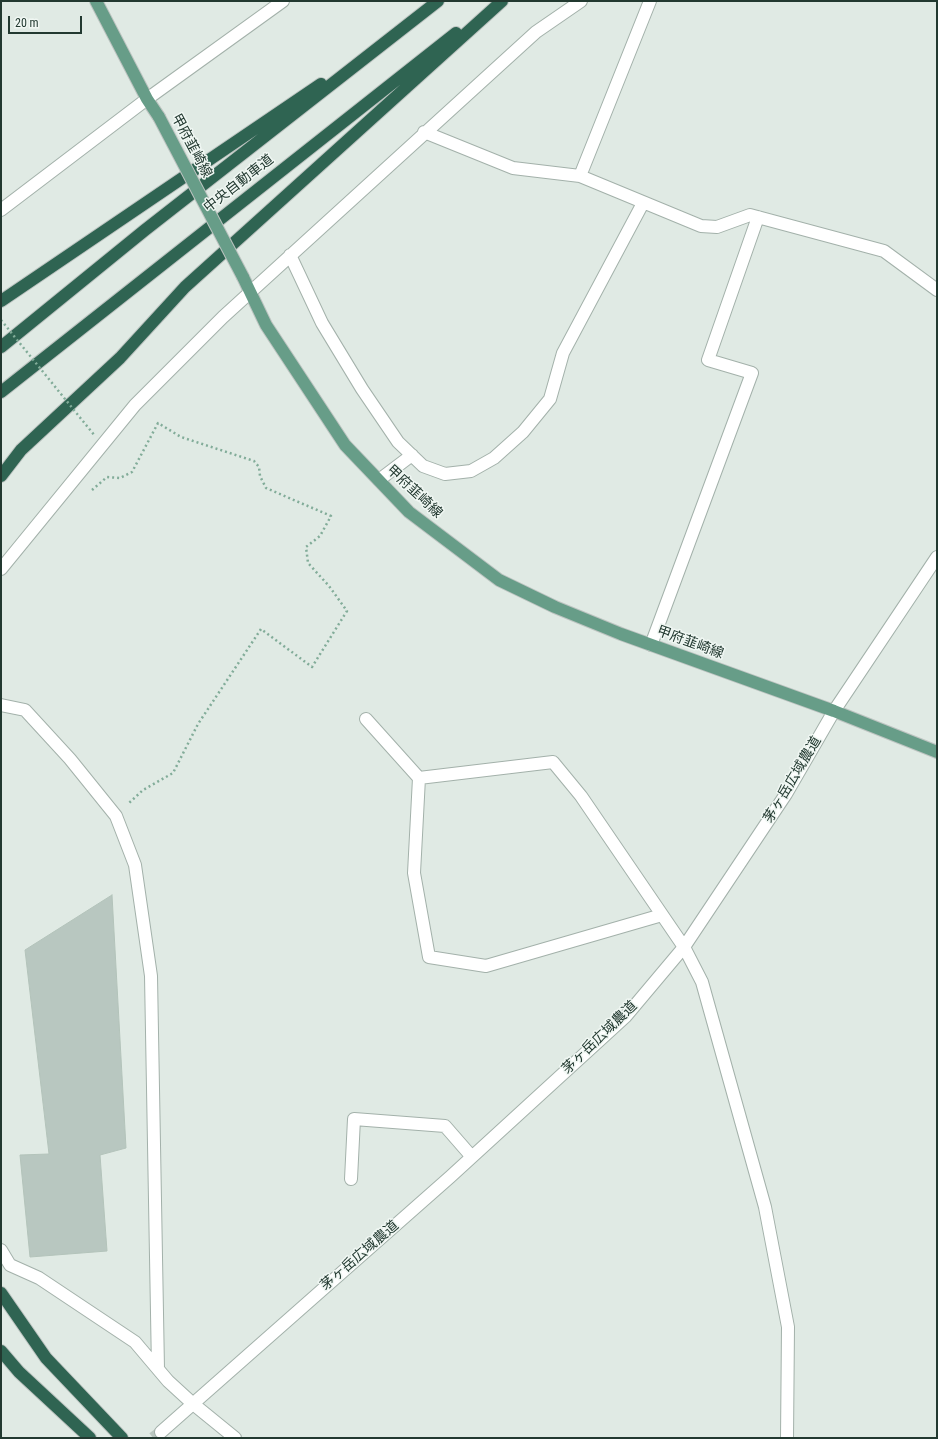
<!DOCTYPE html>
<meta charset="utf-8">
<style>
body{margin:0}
#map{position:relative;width:938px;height:1439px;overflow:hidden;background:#e0eae4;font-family:"Roboto Condensed",sans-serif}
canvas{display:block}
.frame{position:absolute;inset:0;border:2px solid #223930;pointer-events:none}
.scale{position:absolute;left:8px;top:16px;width:74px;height:18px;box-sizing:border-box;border:2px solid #223930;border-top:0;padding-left:5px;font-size:12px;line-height:14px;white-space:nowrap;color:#223930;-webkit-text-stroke:3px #f0f7f3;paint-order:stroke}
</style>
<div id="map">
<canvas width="938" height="1439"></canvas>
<div class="frame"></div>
<div class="scale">20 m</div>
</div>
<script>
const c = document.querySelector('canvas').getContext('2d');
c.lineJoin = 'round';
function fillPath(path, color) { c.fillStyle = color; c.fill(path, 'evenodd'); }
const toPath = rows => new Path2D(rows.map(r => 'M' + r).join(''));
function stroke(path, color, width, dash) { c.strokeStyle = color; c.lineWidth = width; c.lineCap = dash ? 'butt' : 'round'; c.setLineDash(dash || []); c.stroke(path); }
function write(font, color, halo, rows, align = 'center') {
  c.font = font + ' "Roboto Condensed","Noto Sans JP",sans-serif'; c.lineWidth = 3; c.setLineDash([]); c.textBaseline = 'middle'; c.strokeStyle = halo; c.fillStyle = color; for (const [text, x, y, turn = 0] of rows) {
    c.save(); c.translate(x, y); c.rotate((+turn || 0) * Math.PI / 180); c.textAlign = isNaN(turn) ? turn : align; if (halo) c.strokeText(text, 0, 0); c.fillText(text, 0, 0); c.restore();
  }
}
const building = toPath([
 [112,895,126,1148,100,1155,107,1251,30,1257,20,1155,49,1154,25,950,112,895]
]);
fillPath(building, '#b8c7c0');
stroke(building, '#b3c3ba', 1);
stroke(toPath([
 [153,1438,161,1432]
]), '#bac7c0', 12, [12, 6]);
const minor = toPath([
 [424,132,513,168,580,176,701,226,717,227,750,215,884,251,937,290],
 [580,176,650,1],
 [1,210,147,99,283,1],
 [290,255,322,323,362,389,398,442,423,466,445,474,471,471,494,458,523,432,550,399,563,353,643,203],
 [379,480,412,455],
 [1,569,135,405,223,317,536,32,581,1],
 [651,645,752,373,708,360,758,217],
 [1,705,25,710,70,759,116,816,135,865,151,976,158,1369],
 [366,719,419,778,553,762,581,796,684,947,702,982,765,1207,788,1327,787,1438],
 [419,778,414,873,429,957,486,966,662,915],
 [351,1179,354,1119,445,1126,472,1157],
 [1,1250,10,1265,39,1278,135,1342,168,1381,192,1403,235,1438],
 [161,1432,450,1177,626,1016,684,947,786,794,834,711,937,557]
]);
const major = toPath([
 [96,1,147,99,159,117],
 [243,277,266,325,345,445,409,512,499,580,555,607,621,634,834,711,937,752]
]);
const highway = toPath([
 [1,301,321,84],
 [1,347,145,230,438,1],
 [1,392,456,33],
 [1,476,21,450,120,358,185,287,502,1],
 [1,1293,46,1358,122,1438],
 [1,1351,19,1372,90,1438]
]);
stroke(minor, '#a3b1aa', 14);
stroke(major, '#bdc4c1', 14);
stroke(highway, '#bdc4c1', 14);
stroke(toPath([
 [92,490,107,477,120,478,132,472,158,423,181,437,254,461,259,467,260,476,266,488,331,516,320,536,306,547,308,563,329,586,347,611,312,667,261,629,198,724,173,773,143,790,129,803]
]), '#82ac99', 2.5, [2, 3]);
stroke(minor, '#fff', 12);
stroke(major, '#679d88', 12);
stroke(highway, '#2f6452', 12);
const majorBridge = toPath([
 [159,117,243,277]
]);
stroke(majorBridge, '#bdc4c1', 14, []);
stroke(toPath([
 [1,320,95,436]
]), '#82ac99', 2.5, [2, 3]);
stroke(majorBridge, '#679d88', 12);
write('14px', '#223930', '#f0f7f3', [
 ["甲府韮崎線",191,146,62],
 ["中央自動車道",239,184,-38],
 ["甲府韮崎線",414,492,43],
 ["甲府韮崎線",690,643,20],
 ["茅ヶ岳広域農道",793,780,-59],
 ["茅ヶ岳広域農道",600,1038,-44],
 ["茅ヶ岳広域農道",360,1256,-41]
]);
</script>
